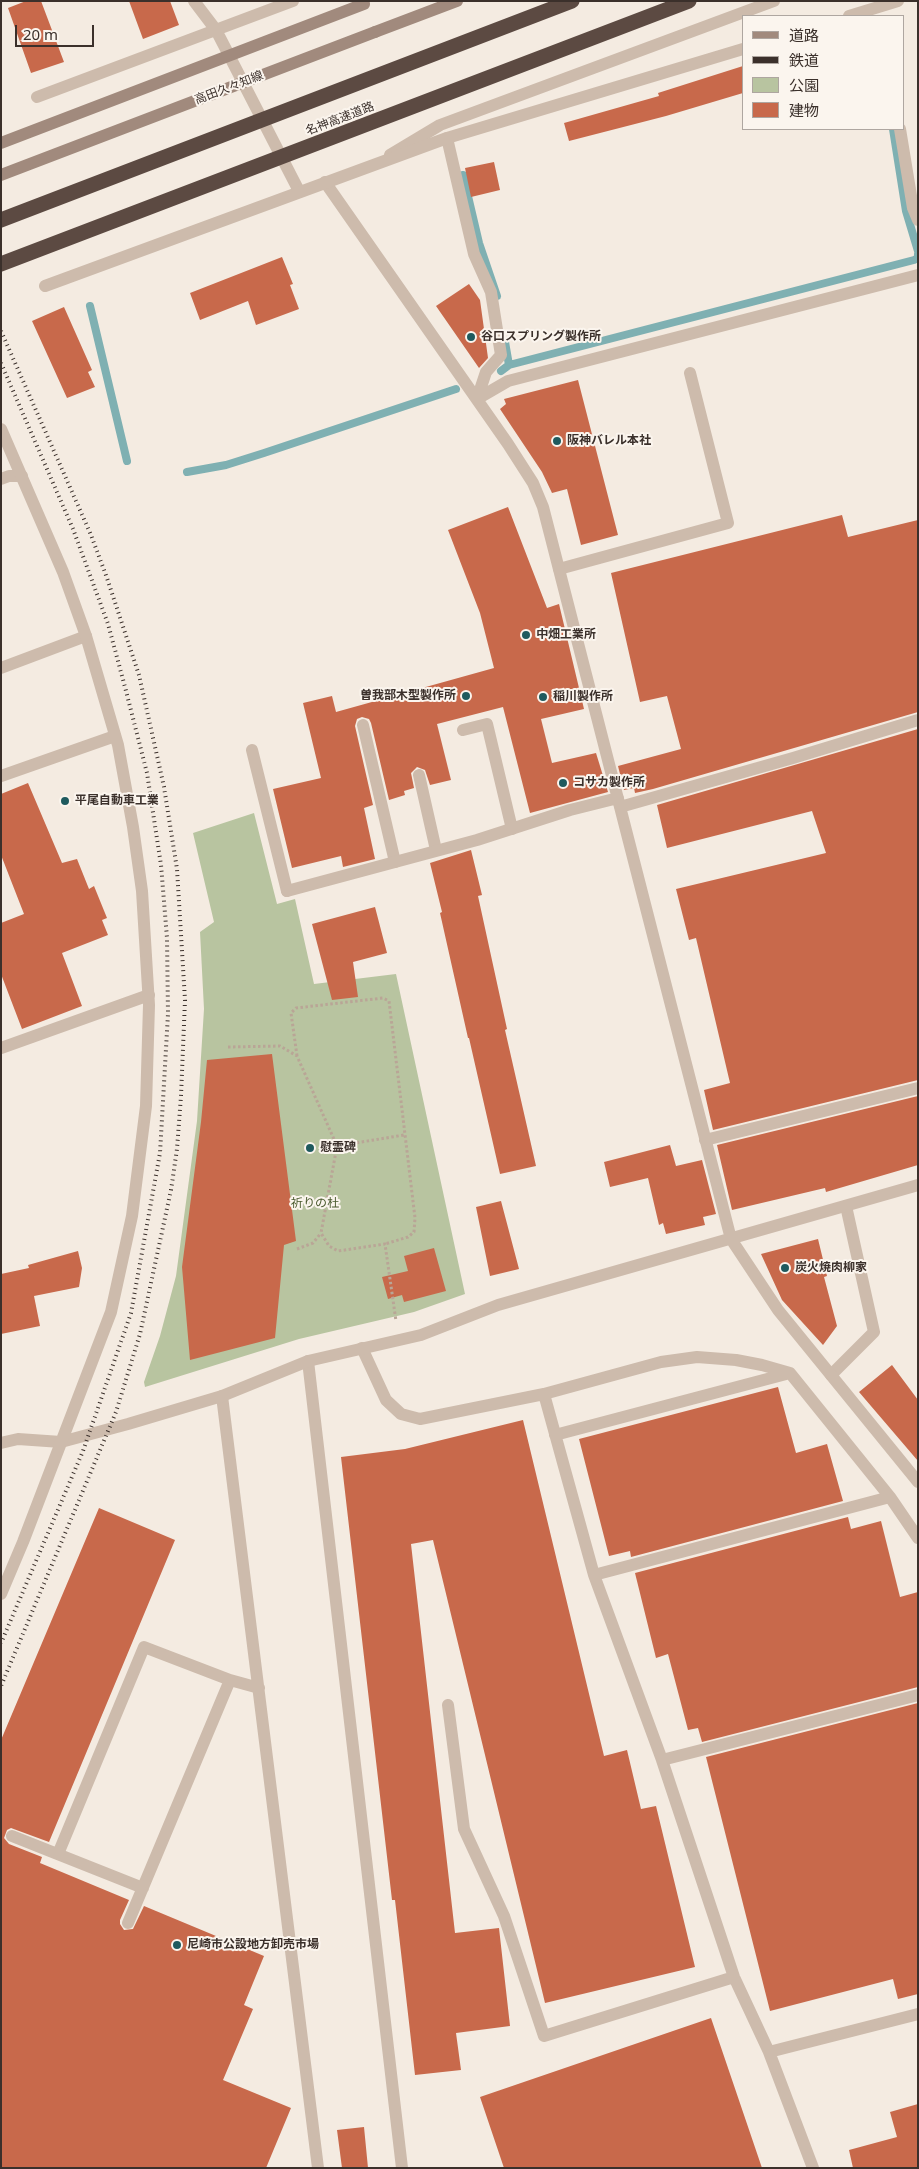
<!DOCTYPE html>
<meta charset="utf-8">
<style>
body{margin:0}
#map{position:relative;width:919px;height:2169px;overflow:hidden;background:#f4ebe1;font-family:"Noto Sans","Noto Sans JP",sans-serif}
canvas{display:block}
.frame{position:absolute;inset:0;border:2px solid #3b302b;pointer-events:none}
.legend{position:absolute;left:742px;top:15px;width:162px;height:115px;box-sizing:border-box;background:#fbf5ee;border:1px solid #aea6a0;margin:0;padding:6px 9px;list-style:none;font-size:15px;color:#3b302b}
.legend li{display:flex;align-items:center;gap:10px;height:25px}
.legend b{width:25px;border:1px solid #aea6a0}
.scale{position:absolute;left:15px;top:25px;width:79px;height:22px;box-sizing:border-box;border:2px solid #3b302b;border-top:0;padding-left:6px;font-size:15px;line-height:18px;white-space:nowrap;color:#3b302b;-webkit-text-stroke:4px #fbf5ee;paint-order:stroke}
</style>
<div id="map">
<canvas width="919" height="2169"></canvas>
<div class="frame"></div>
<ul class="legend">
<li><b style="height:6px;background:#a18a7d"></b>道路</li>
<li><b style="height:6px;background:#3b302b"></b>鉄道</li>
<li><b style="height:14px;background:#b8c4a0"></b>公園</li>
<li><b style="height:14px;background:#c8694b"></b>建物</li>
</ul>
<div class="scale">20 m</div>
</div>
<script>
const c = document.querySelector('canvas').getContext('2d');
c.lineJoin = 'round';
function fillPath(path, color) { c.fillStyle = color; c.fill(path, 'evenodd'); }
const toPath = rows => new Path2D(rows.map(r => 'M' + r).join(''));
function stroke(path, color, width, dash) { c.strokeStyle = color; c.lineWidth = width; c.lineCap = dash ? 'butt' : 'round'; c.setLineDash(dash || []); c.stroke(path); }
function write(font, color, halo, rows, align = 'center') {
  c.font = font + ' "Noto Sans","Noto Sans JP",sans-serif'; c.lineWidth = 4; c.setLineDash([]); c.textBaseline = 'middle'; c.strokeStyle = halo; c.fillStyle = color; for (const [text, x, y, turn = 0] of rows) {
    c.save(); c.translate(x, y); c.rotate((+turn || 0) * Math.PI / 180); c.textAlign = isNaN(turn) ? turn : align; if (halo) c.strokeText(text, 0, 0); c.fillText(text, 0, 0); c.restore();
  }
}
fillPath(toPath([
 [254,813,277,904,295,899,314,984,396,974,465,1294,414,1312,299,1339,145,1387,144,1382,160,1336,176,1276,197,1121,204,1009,200,932,214,922,193,833]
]), '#b8c4a0');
stroke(toPath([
 [893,129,906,211,918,251],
 [463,175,479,243,497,296],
 [90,306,127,461],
 [505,342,509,365],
 [501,371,509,365,914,260,918,258,918,254],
 [187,472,226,465,264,453,456,389]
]), '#7fb0b2', 8);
fillPath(toPath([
 [26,1,41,1,64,62,31,73,8,8],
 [129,1,170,1,179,25,143,39],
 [743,66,743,93,666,116,569,141,564,123,659,96,658,93],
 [494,162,500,190,471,197,465,168],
 [282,257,293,284,290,285,299,309,256,325,248,301,200,320,190,293],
 [469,284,480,300,488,358,479,368,436,306],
 [64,307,92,370,88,372,95,387,67,398,32,321],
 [578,380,618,535,581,545,567,489,552,493,542,472,500,409,506,404,504,399],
 [508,507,547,608,559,604,584,709,541,719,552,763,596,753,608,792,530,813,503,707,437,724,451,780,430,785,425,770,417,767,411,773,414,788,404,791,405,795,389,800,371,723,369,719,362,717,357,719,355,726,373,805,364,808,375,859,343,867,341,856,292,868,273,789,321,778,303,703,332,696,336,712,494,668,480,613,448,530],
 [842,515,848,537,918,520,918,712,653,789,635,793,634,788,624,790,618,766,681,749,667,696,640,702,611,573],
 [918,729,918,1080,713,1130,704,1090,730,1083,696,938,689,940,676,889,826,853,812,811,667,848,657,805],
 [28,783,62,863,77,859,89,889,94,886,107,918,102,920,108,935,62,953,82,1006,22,1029,1,974,1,923,24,914,1,855,1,794],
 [471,850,482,895,478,896,507,1029,505,1030,536,1166,500,1174,469,1038,468,1038,440,913,442,912,430,863],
 [375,907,387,953,353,962,358,997,332,1000,312,924],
 [272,1054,296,1241,284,1245,275,1338,190,1360,182,1267,201,1122,207,1060],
 [918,1096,918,1165,826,1192,825,1188,732,1210,717,1145],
 [670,1145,676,1166,702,1160,716,1214,703,1217,705,1225,666,1234,663,1223,659,1225,648,1178,610,1187,604,1162],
 [501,1201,519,1269,490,1276,476,1207],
 [818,1239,827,1276,824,1277,837,1326,823,1345,782,1300,761,1254],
 [434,1248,446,1291,404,1302,402,1295,388,1299,382,1277,408,1271,404,1256],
 [78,1251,82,1268,79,1287,34,1296,40,1326,1,1334,1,1274,29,1268,28,1265],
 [892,1365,918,1400,918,1461,859,1392],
 [778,1387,796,1453,827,1444,843,1501,631,1557,630,1551,609,1556,579,1439],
 [523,1420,604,1756,627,1750,641,1809,656,1806,695,1967,545,2003,433,1540,411,1544,455,1933,499,1928,510,2026,456,2033,461,2070,415,2075,395,1900,392,1900,341,1457,405,1449],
 [99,1508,175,1540,49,1842,11,1828,7,1830,4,1838,9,1844,42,1857,40,1863,129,1900,120,1920,120,1924,124,1930,133,1929,144,1906,264,1956,244,2005,253,2009,223,2080,291,2108,266,2168,1,2168,1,1740],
 [848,1517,851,1529,881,1521,900,1597,918,1592,918,1687,702,1742,698,1728,688,1730,668,1654,656,1658,635,1573],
 [918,1703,918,1994,898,1999,893,1979,770,2011,706,1757],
 [711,2018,762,2168,504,2168,480,2097],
 [918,2104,918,2168,853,2168,849,2150,897,2137,890,2112],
 [364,2127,368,2168,342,2168,337,2130]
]), '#c8694b');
stroke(toPath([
 [228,1047,280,1046,297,1056,337,1146,321,1233,329,1246,338,1251,385,1244,396,1321],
 [297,1056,291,1013,296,1008,383,998,389,1001,415,1218,414,1232,408,1237,385,1244],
 [337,1146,404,1135],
 [297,1249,313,1243,321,1233]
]), '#b9a596', 3, [2.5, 2.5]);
stroke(toPath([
 [559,569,728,523,690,373],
 [363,725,395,862],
 [463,730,487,724,512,829],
 [252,750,287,891],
 [419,775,436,850],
 [362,1348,386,1400,401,1414,420,1419,544,1394,594,1575,662,1760,734,1977,769,2052,813,2168],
 [308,1361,402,2168],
 [831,1375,874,1332,846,1206],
 [544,1394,661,1362,697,1357,736,1360,762,1365,790,1373],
 [222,1396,318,2168],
 [555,1435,790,1373,890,1497,918,1538],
 [594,1575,890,1497],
 [448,1705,464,1829,504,1916,544,2036,734,1977],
 [662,1760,918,1695],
 [12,1836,143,1888],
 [58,1854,144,1647,230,1680],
 [128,1923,230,1680,259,1688],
 [769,2052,918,2014]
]), '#cdbbac', 12);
stroke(toPath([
 [194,1,216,30,299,191],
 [37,97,293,1],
 [900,129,913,208,918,220],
 [447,138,474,254,491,292,501,355,486,372,477,399],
 [390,155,440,125,774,1],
 [325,182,508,444,533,483,543,507,731,1239,778,1310,918,1482],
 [477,399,508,381,918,275],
 [1,479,9,476,22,476],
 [1,668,86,636],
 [1,776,115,736],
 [620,807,793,758,918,720],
 [287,891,477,840,570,810,618,798],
 [1,1048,149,995],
 [705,1140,918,1088],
 [1,1443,18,1439,61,1442,128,1424,222,1396,308,1361,421,1335,498,1305,918,1185]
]), '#cdbbac', 12);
stroke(toPath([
 [849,16,898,1],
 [45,286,447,138,743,49],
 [1,429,63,572,86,636,118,745,133,827,142,891,149,1005,146,1106,132,1216,111,1312,23,1542,1,1594]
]), '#cdbbac', 12);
stroke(toPath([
 [375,32,457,1]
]), '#a18a7d', 12);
stroke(toPath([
 [1,331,91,535,107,578,139,675,164,787,177,869,185,1000,181,1096,177,1149,171,1190,140,1334,116,1412,1,1686],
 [1,363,73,529,108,624,125,687,147,773,161,865,167,938,168,1014,160,1153,131,1313,83,1451,1,1643]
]), '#3b302b', 4, [1, 4]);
stroke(toPath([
 [1,143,364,4],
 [1,175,375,32]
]), '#a18a7d', 12);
stroke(toPath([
 [1,220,572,1],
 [1,264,689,1]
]), '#5c4a42', 15);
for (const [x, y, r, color] of [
 [471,337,5,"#1f5a5e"],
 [557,441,5,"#1f5a5e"],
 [526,635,5,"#1f5a5e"],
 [466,696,5,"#1f5a5e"],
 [543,697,5,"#1f5a5e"],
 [563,783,5,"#1f5a5e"],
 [65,801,5,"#1f5a5e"],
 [310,1148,5,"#1f5a5e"],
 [785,1268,5,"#1f5a5e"],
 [177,1945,5,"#1f5a5e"]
]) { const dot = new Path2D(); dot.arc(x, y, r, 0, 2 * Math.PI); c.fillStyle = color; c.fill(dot); stroke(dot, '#fbf5ee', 2); }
write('12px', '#3b302b', '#fbf5ee', [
 ["高田久々知線",229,88,-21],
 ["名神高速道路",340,119,-21]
]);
write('bold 12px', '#3b302b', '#fbf5ee', [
 ["谷口スプリング製作所",481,337],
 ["阪神バレル本社",567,441],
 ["中畑工業所",536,635],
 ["曽我部木型製作所",456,696,"right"],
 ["稲川製作所",553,697],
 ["コサカ製作所",573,783],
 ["平尾自動車工業",75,801],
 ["慰霊碑",320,1148],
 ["炭火焼肉柳家",795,1268],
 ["尼崎市公設地方卸売市場",187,1945]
], 'left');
write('12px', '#4a5a2e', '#fbf5ee', [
 ["祈りの杜",315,1204]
]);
</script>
